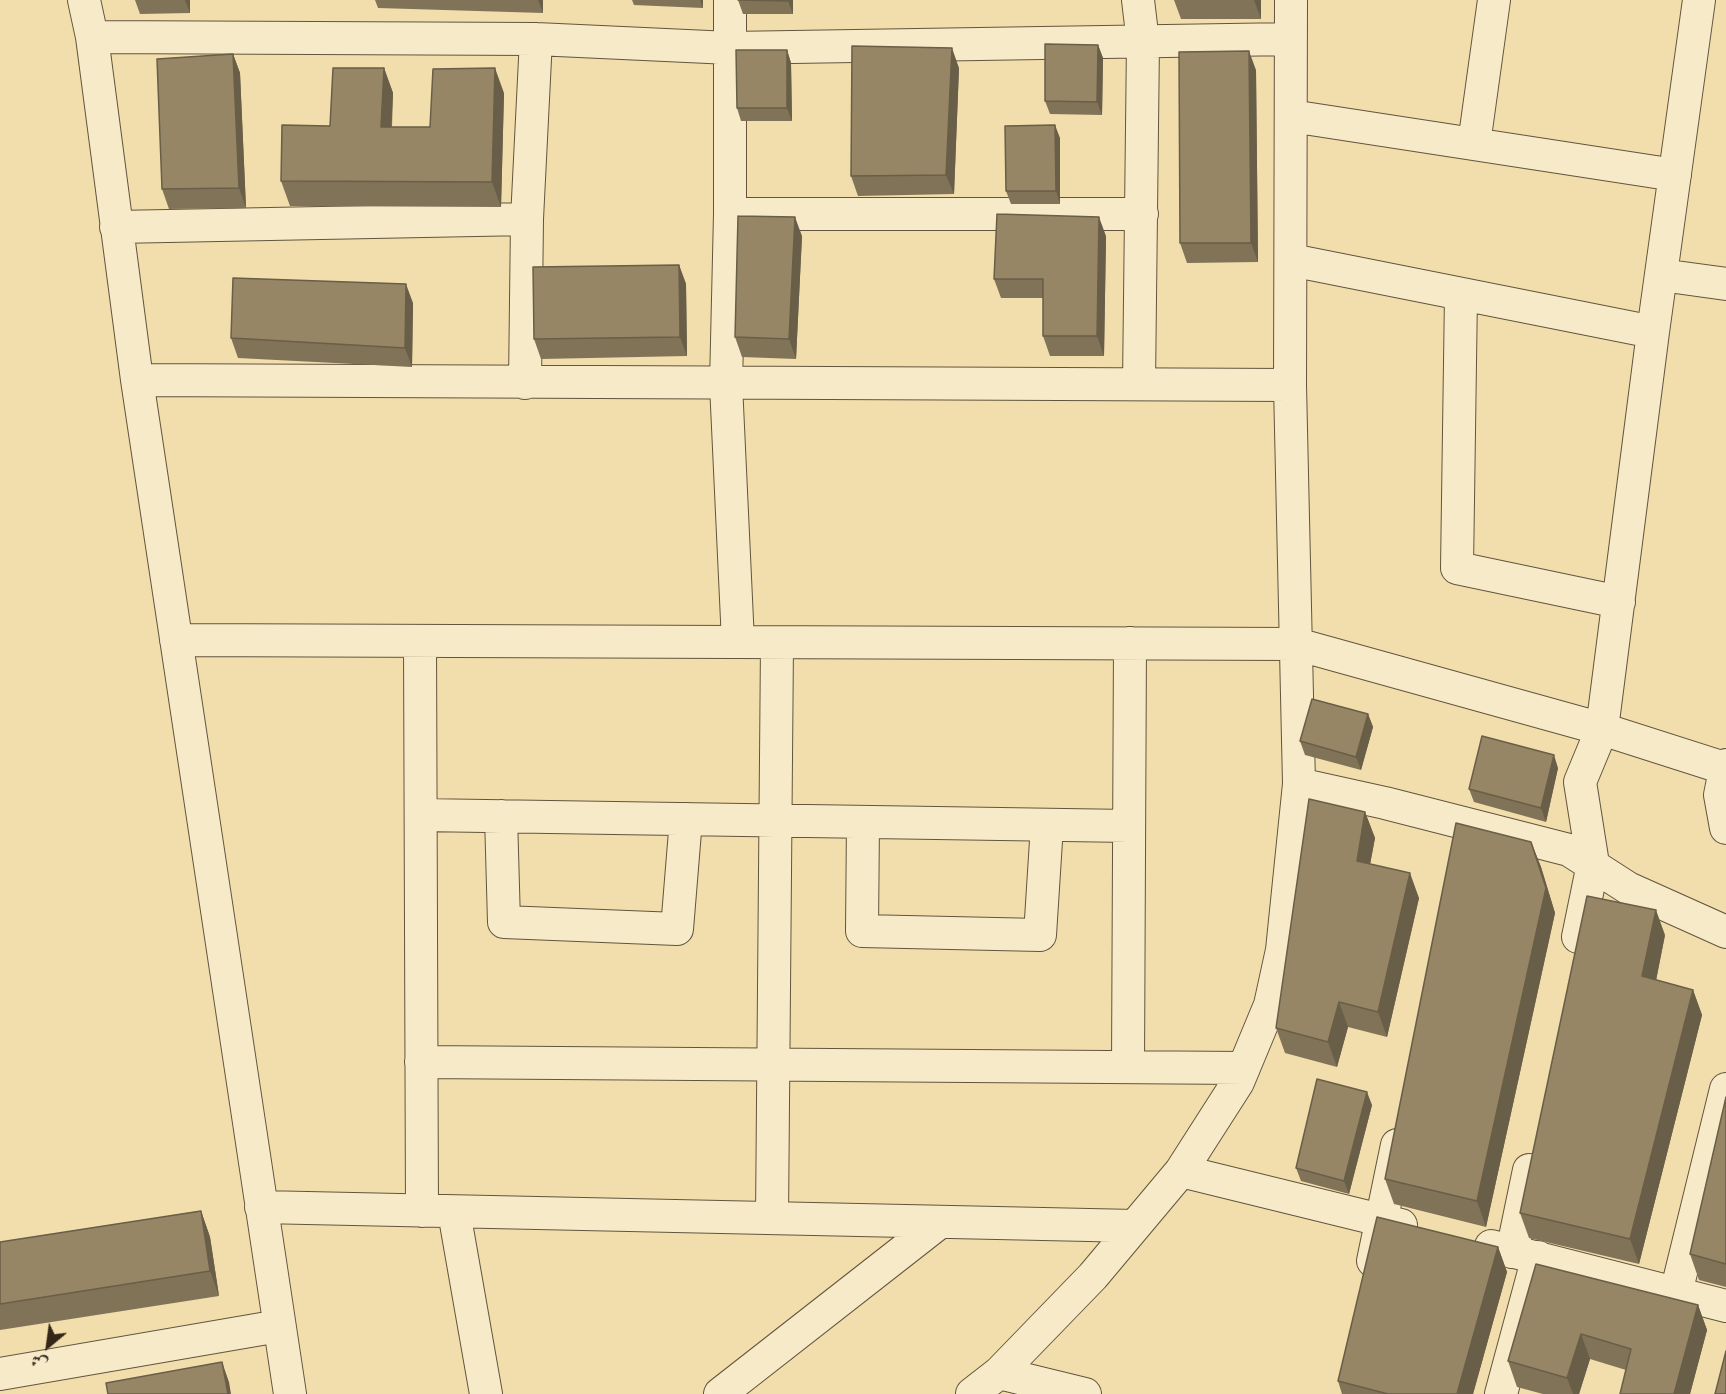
<!DOCTYPE html>
<meta charset="utf-8">
<style>
body{margin:0}
#map{position:relative;width:1726px;height:1394px;overflow:hidden;background:#f1deac;font-family:Cardo,Amiri,serif}
canvas{display:block}
.north{position:absolute;left:18px;top:1316px;width:60px;height:60px;-webkit-text-stroke:4px #f6eac9;paint-order:stroke;rotate:209deg;font-size:16px;font-weight:700;line-height:24px;text-align:center;color:#342718}
.north::after{content:'';display:block;margin:auto;width:21px;height:27px;background:#342718;clip-path:polygon(50% 0,100% 100%,50% 72%,0 100%)}
</style>
<div id="map">
<canvas width="1726" height="1394"></canvas>
<div class="north">ش</div>
</div>
<script>
const c = document.querySelector('canvas').getContext('2d');
c.lineJoin = 'round';
const toPath = rows => new Path2D(rows.map(r => 'M' + r).join(''));
function stroke(path, color, width, dash) { c.strokeStyle = color; c.lineWidth = width; c.lineCap = dash ? 'butt' : 'round'; c.setLineDash(dash || []); c.stroke(path); }
function fillPath(path, color) { c.fillStyle = color; c.fill(path, 'evenodd'); }
const minor = toPath([
 [84,0,92,37,137,380,290,1394],
 [730,0,730,214,726,384,738,642],
 [1138,0,1143,42,1139,384],
 [92,37,536,39,730,48,1291,39],
 [1291,116,1675,175],
 [1474,144,1494,0],
 [730,214,1142,214],
 [116,227,527,219],
 [1291,260,1653,332,1602,729,1580,782,1593,864,1578,937],
 [1661,275,1726,284],
 [1461,294,1457,568,1619,602],
 [1653,332,1699,0],
 [137,380,1290,385],
 [525,383,527,219,536,39],
 [176,640,1296,644,1602,729,1724,768],
 [420,641,422,1211],
 [1726,765,1720,795,1726,828],
 [1299,784,1385,803,1569,850,1628,888,1726,932],
 [421,815,1129,826],
 [501,816,504,922,677,929,686,819],
 [863,822,862,931,1040,935,1047,825],
 [421,1062,1244,1068],
 [1128,1067,1130,643],
 [1181,1171,1401,1225],
 [261,1207,1135,1226],
 [454,1212,486,1394],
 [772,1218,777,643],
 [1491,1246,1726,1306],
 [1512,1252,1529,1170],
 [1373,1261,1397,1145],
 [1676,1293,1726,1089],
 [999,1373,1085,1394],
 [0,1374,279,1326],
 [720,1394,940,1222],
 [972,1394,999,1373,1093,1276,1181,1171,1238,1082,1270,1005,1282,950,1299,784,1290,385,1291,0],
 [1501,1394,1538,1257]
]);
stroke(minor, '#63553d', 34);
stroke(minor, '#f6eac9', 32);
fillPath(toPath([
 [135,0,190,0,190,13,140,14],
 [375,0,543,0,543,13,378,8],
 [632,0,703,0,703,8,634,5],
 [738,0,793,0,793,14,743,14],
 [1174,0,1261,0,1261,19,1181,19],
 [1098,45,1103,58,1102,115,1050,114,1045,101],
 [787,50,791,63,792,121,741,121,737,108],
 [233,54,240,73,246,208,169,209,162,189],
 [384,68,393,93,392,127,430,127,504,93,501,207,290,206,281,181,330,126],
 [959,68,954,194,858,196,851,176],
 [1256,70,1258,262,1187,263,1180,243],
 [1060,138,1060,204,1011,204,1006,191],
 [802,236,796,359,742,357,735,337],
 [1106,236,1104,356,1050,356,1043,336,1043,298,1001,298,994,279],
 [679,265,686,284,687,356,541,359,534,339],
 [413,303,412,367,238,358,231,338],
 [1368,714,1373,727,1361,770,1305,755,1300,741],
 [1558,768,1546,822,1474,802,1469,789],
 [1365,812,1375,838,1370,864,1419,898,1387,1037,1348,1027,1337,1067,1285,1053,1276,1028],
 [1531,842,1541,867,1555,913,1486,1227,1394,1204,1385,1179],
 [1665,935,1656,980,1693,990,1702,1015,1639,1264,1529,1238,1520,1213],
 [1726,1097,1726,1287,1699,1280,1690,1254],
 [1372,1105,1349,1194,1301,1181,1296,1168],
 [201,1211,210,1237,219,1296,0,1330,0,1242],
 [1498,1247,1507,1272,1473,1394,1342,1394,1338,1381],
 [1536,1264,1698,1305,1707,1330,1690,1394,1620,1394,1626,1370,1590,1359,1579,1394,1543,1394,1517,1387,1508,1361]
]), '#817357');
fillPath(toPath([
 [185,0,190,0,190,13],
 [538,0,543,0,543,13],
 [700,0,703,0,703,8],
 [788,0,793,0,793,14,788,1],
 [1254,0,1261,0,1261,19],
 [1098,45,1103,58,1102,115,1097,102],
 [952,48,959,68,954,194,946,175],
 [787,50,791,63,792,121,787,108],
 [1249,51,1256,70,1258,262,1251,243],
 [233,54,240,73,246,208,239,188],
 [384,68,393,93,390,153,381,127],
 [495,68,504,93,501,207,492,182],
 [1055,125,1060,138,1060,204,1056,191],
 [795,217,802,236,796,359,789,339],
 [1099,217,1106,236,1104,356,1097,336],
 [679,265,686,284,687,356,680,337],
 [406,284,413,303,412,367,405,348],
 [1368,714,1373,727,1361,770,1356,757],
 [1554,755,1558,768,1546,822,1541,808],
 [1365,812,1375,838,1366,886,1357,861],
 [1531,842,1541,867,1555,913,1486,1227,1477,1201],
 [1410,873,1419,898,1387,1037,1378,1012],
 [1656,910,1665,935,1652,1001,1642,976],
 [1693,990,1702,1015,1639,1264,1630,1239],
 [1339,1002,1348,1027,1337,1067,1328,1042],
 [1367,1092,1372,1105,1349,1194,1344,1181],
 [201,1211,210,1237,219,1296,210,1271],
 [1498,1247,1507,1272,1473,1394,1457,1394],
 [1698,1305,1707,1330,1690,1394,1674,1394],
 [1581,1334,1590,1359,1579,1394,1573,1394,1567,1378],
 [222,1362,229,1382,231,1394,228,1394]
]), '#695e47');
const building = toPath([
 [738,0,788,0,788,1,738,0],
 [1045,44,1098,45,1097,102,1045,101,1045,44],
 [852,46,952,48,946,175,851,176,852,46],
 [736,50,787,50,787,108,737,108,736,50],
 [1249,51,1251,243,1180,243,1179,52,1249,51],
 [233,54,239,188,162,189,157,59,233,54],
 [333,68,384,68,381,127,430,127,433,69,495,68,492,182,281,181,282,125,330,126,333,68],
 [1055,125,1056,191,1006,191,1005,126,1055,125],
 [997,214,1099,217,1097,336,1043,336,1043,279,994,279,997,214],
 [738,216,795,217,789,339,735,337,738,216],
 [679,265,680,337,534,339,533,267,679,265],
 [233,278,406,284,405,348,231,338,233,278],
 [1312,699,1368,714,1356,757,1300,741,1312,699],
 [1482,736,1554,755,1541,808,1469,789,1482,736],
 [1309,799,1365,812,1357,861,1410,873,1378,1012,1339,1002,1328,1042,1276,1028,1309,799],
 [1456,823,1531,842,1546,888,1477,1201,1385,1179,1456,823],
 [1587,896,1656,910,1642,976,1693,990,1630,1239,1520,1213,1587,896],
 [1317,1079,1367,1092,1344,1181,1296,1168,1317,1079],
 [1726,1097,1726,1264,1690,1254,1726,1097],
 [201,1211,210,1271,0,1304,0,1242,201,1211],
 [1377,1217,1498,1247,1457,1394,1388,1394,1338,1381,1377,1217],
 [1536,1264,1698,1305,1674,1394,1620,1394,1631,1349,1581,1334,1567,1378,1508,1361,1536,1264],
 [1726,1351,1726,1394,1715,1394,1726,1351],
 [222,1362,228,1394,108,1394,106,1383,222,1362]
]);
fillPath(building, '#968665');
stroke(building, '#695e47', 1.5);
</script>
